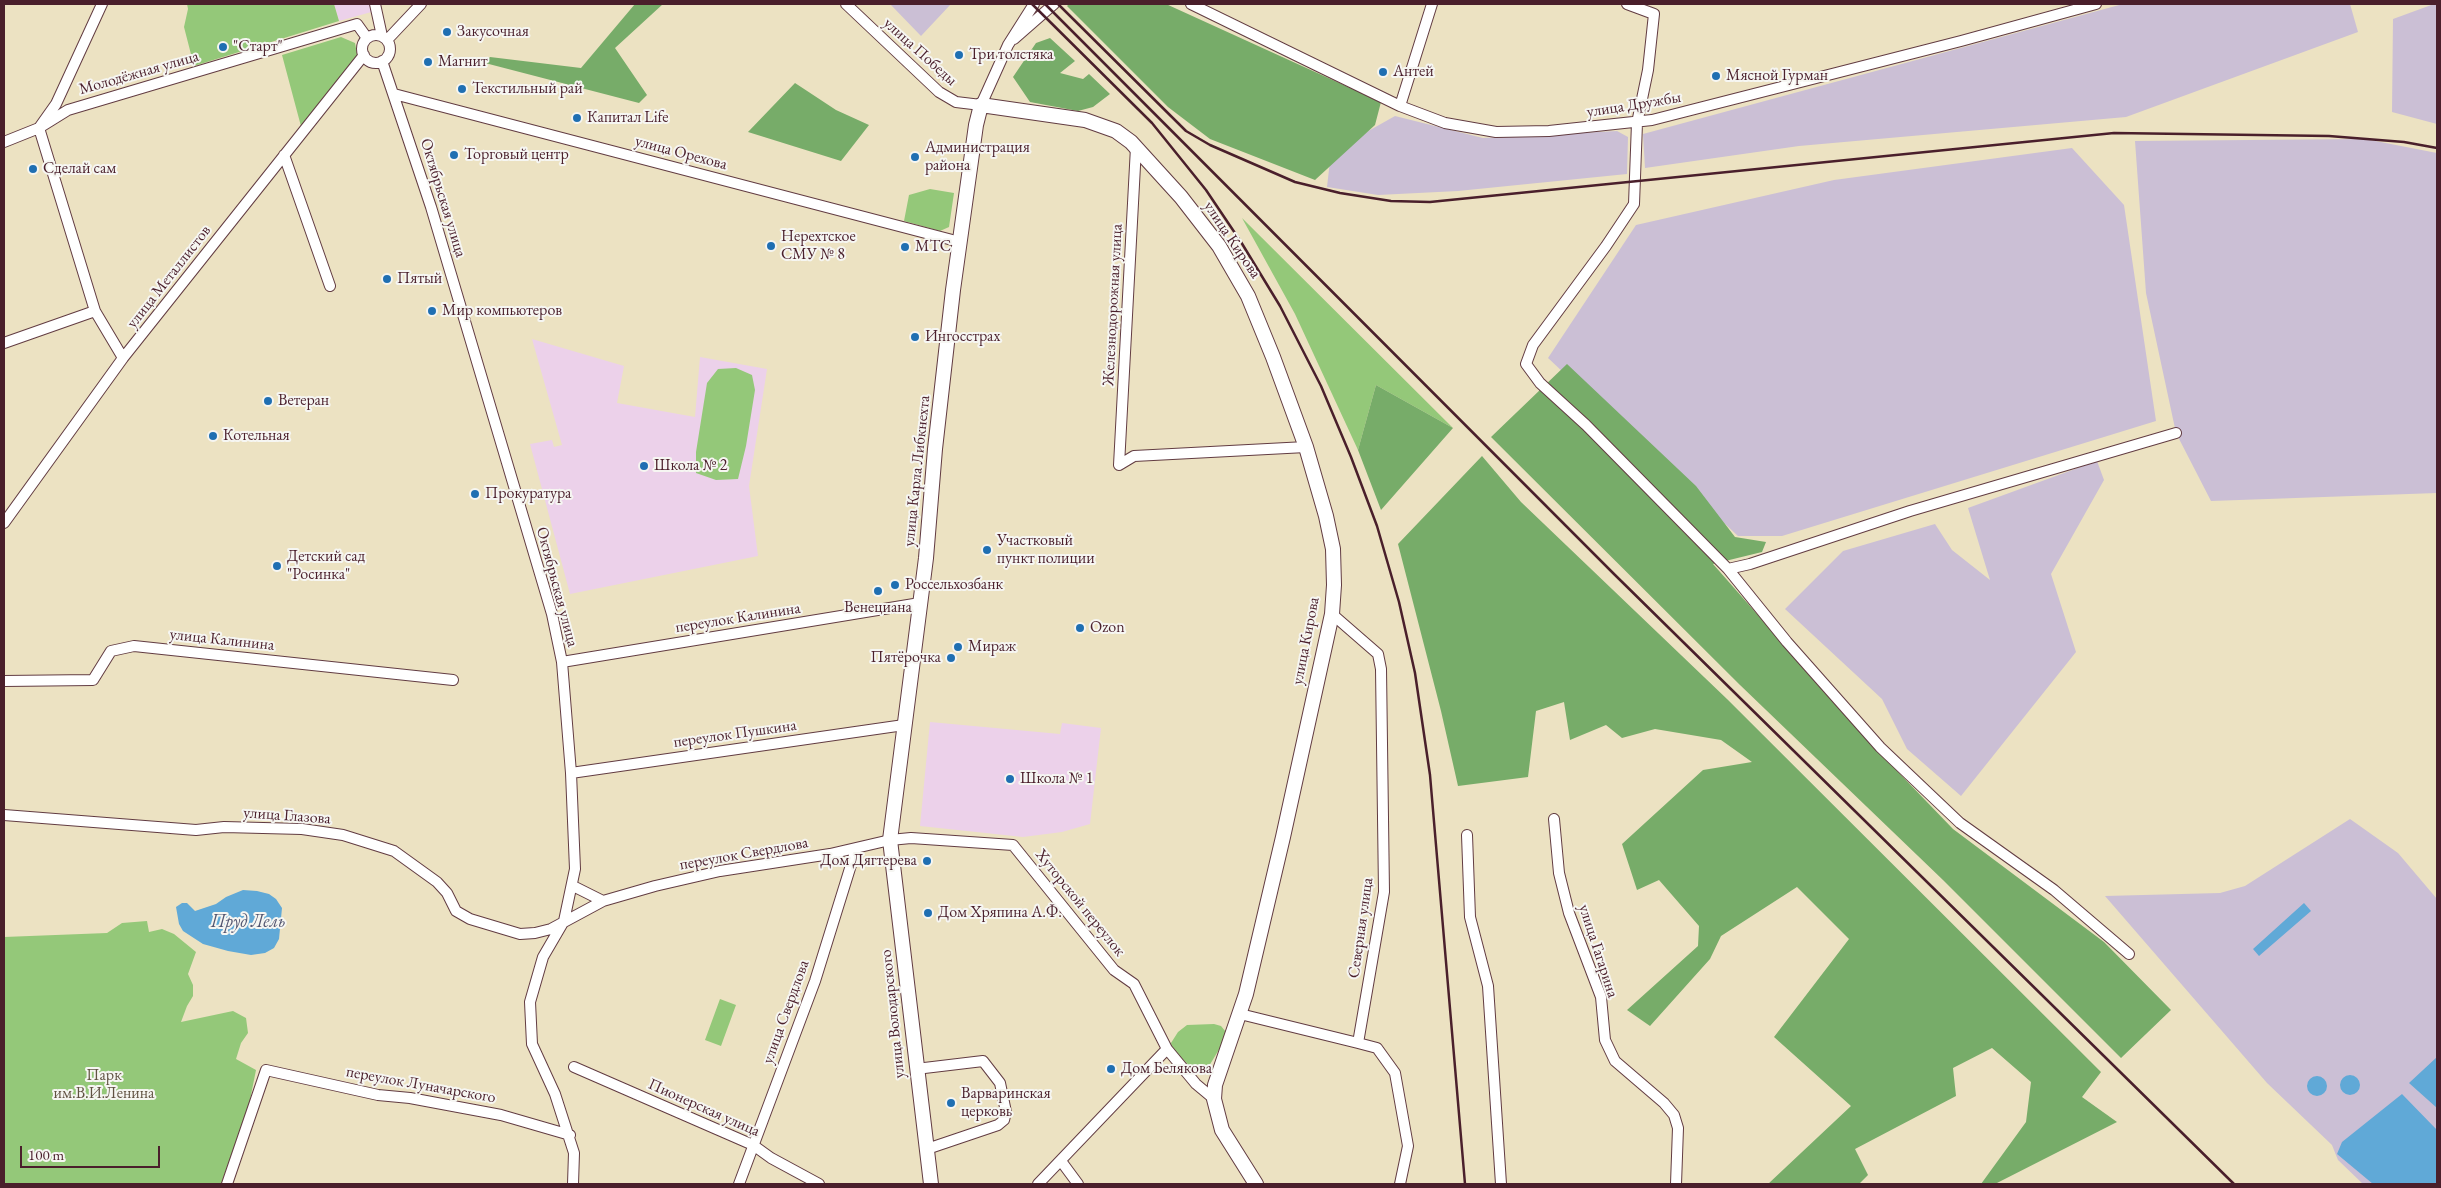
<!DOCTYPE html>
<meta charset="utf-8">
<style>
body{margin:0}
#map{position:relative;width:2441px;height:1188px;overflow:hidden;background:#ece2c2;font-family:"EB Garamond",serif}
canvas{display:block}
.frame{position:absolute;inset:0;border:5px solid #4a1f2b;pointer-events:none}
.scale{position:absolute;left:20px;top:1146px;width:140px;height:22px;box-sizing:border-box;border:2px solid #4a1f2b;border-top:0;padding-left:6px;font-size:15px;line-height:18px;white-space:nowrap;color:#4a1f2b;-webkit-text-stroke:4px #f6f6f2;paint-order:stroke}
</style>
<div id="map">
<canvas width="2441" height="1188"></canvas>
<div class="frame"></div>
<div class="scale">100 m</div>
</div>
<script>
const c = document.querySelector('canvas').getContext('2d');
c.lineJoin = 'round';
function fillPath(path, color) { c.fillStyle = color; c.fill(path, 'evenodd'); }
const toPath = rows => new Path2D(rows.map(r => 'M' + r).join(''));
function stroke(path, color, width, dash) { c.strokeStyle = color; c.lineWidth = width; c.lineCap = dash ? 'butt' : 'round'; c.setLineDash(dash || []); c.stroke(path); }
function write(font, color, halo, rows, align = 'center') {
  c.font = font + ' "EB Garamond",serif'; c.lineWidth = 4; c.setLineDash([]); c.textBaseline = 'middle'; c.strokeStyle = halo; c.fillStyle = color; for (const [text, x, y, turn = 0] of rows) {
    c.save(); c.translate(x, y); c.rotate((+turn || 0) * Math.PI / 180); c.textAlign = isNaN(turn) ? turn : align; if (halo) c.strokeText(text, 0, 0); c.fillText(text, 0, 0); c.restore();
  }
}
fillPath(toPath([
 [334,4,373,4,375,11,339,21],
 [532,339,624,366,617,403,695,417,700,357,767,369,749,486,758,556,570,594,530,444,552,440,554,447,562,445],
 [930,722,1060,734,1062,723,1101,728,1090,824,1062,832,1023,837,920,826]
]), '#ecd1ea');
fillPath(toPath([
 [890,4,951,4,921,36],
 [2123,4,2350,4,2358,32,2126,117,1799,146,1645,168,1643,134],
 [2434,4,2437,4,2437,124,2392,112,2393,19],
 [1395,116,1483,138,1617,131,1628,137,1627,174,1458,191,1378,195,1327,187,1331,152],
 [2365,139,2437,153,2437,493,2211,501,2176,433,2146,293,2135,141],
 [2072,148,2124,205,2156,421,1782,536,1738,536,1548,358,1636,225,1834,180],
 [2097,461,2104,480,2051,574,2076,652,1961,796,1907,749,1882,699,1785,609,1843,551,1935,524,1952,550,1990,580,1968,508],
 [2350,819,2398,853,2437,899,2437,1184,2363,1184,2338,1160,2332,1145,2267,1083,2105,896,2220,893,2245,886]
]), '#cbbfd5');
fillPath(toPath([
 [187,4,334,4,339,21,194,66,184,27,188,9],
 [341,37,355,43,358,59,302,130,282,55],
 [930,189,954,193,949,227,940,231,904,221,909,195],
 [1242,218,1453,428,1376,385,1358,450,1295,314],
 [736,368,752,375,755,390,746,446,738,479,716,480,696,473,696,452,707,383,718,369],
 [147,921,149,932,162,929,174,934,196,952,188,974,193,985,193,996,187,1006,181,1022,233,1011,246,1018,248,1033,241,1043,236,1059,256,1070,249,1105,221,1184,4,1184,4,937,107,933,122,923],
 [720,999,736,1005,721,1046,705,1040],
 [1214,1024,1221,1026,1226,1032,1226,1038,1206,1071,1197,1073,1172,1049,1171,1043,1178,1032,1187,1025]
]), '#94c879');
fillPath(toPath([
 [635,4,663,4,615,48,647,95,639,103,485,63,490,57,581,68],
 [1069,4,1166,4,1381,102,1375,125,1315,180,1210,139,1168,107,1067,6],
 [1050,38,1075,61,1060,73,1083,79,1089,74,1110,94,1093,107,1078,111,1030,102,1013,77,1036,43],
 [795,83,836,110,869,125,841,161,748,132],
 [1567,364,1696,486,1735,537,1766,542,1762,552,1713,564,1875,748,1953,829,2104,942,2171,1010,2121,1058,1943,880,1740,685,1491,437],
 [1376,385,1453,428,1381,510,1358,450],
 [1482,456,1521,502,1727,699,2101,1072,2082,1097,2117,1122,1995,1184,1981,1184,2026,1122,2031,1082,1992,1048,1953,1068,1956,1096,1855,1149,1868,1175,1859,1184,1768,1184,1851,1106,1774,1037,1849,939,1797,887,1721,936,1710,959,1650,1026,1627,1010,1698,946,1699,926,1659,880,1637,890,1622,844,1703,770,1752,762,1721,740,1655,729,1622,738,1606,725,1570,740,1564,702,1536,711,1528,777,1458,786,1441,711,1398,544]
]), '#77ac69');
fillPath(toPath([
 [243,890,257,891,269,894,276,899,282,908,279,939,274,948,265,953,251,955,228,951,203,944,183,931,179,924,176,907,182,903,187,903,195,911,216,904,226,897],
 [2304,903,2311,911,2259,956,2253,949],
 [2437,1057,2437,1108,2409,1083],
 '2340 1085a10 10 0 1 1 20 0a10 10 0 1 1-20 0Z',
 '2307 1086a10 10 0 1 1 20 0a10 10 0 1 1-20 0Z',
 [2402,1094,2437,1130,2437,1184,2373,1184,2337,1154,2342,1142]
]), '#60a9d7');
const minor = toPath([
 [102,4,56,104,39,128,95,311,123,358],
 [375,4,382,36],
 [846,4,939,92,956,102,981,105,1008,45,1034,4],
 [1191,4,1400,106,1445,123,1496,132,1549,131,1652,120,1961,41,2096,4],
 [1627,4,1654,14,1648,70,1637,123,1634,204,1606,246,1533,345,1526,364,1540,383,1586,425,1728,569,1787,642,1880,747,1960,823,2054,890,2129,954],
 '362 49a14 14 0 1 1 28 0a14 14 0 1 1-28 0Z',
 [1014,39,1054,4],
 [387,40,421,4],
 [382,61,431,207,552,614,562,662,571,773,575,869,564,921,543,957,530,1002,532,1044,555,1094,574,1153,573,1184],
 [394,94,960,242],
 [1400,106,1432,4],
 [4,142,39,128,68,110,357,24,367,38],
 [284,155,330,286],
 [4,343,95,311],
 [1119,465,1136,147],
 [1119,465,1134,456,1306,447],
 [4,523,123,358,364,55],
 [1728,569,1750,564,1910,511,2176,433],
 [1332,614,1378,654,1381,669,1384,892,1358,1043,1377,1048,1395,1073,1408,1146,1400,1184],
 [562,662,920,603],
 [4,681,93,680,111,651,134,646,453,680],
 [571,773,904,725],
 [4,815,196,830,224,827,302,829,343,835,394,851,437,882,447,893,456,911,470,919,520,934,535,933,551,929,603,901,655,886,720,871,830,854,890,840,911,838,1013,845,1114,970,1134,984,1167,1049,1196,1084,1214,1099],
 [1554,819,1559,873,1569,913,1601,997,1605,1040,1615,1061,1664,1103,1674,1115,1678,1128,1676,1184],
 [1467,835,1470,917,1488,986,1501,1184],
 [573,886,603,901],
 [1240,1014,1358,1043],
 [574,1067,753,1145,771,1158,819,1184],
 [916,1069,983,1061,1000,1083,1006,1112,1004,1120,998,1125,927,1149],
 [1061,1161,1078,1184],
 [227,1184,266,1070,378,1095,410,1098,501,1115,570,1135],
 [739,1184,815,981,856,849],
 [1038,1184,1167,1049]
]);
const major = toPath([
 [931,1184,890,840,926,558,935,449,953,290,976,125,981,105,1085,120,1116,131,1131,142,1181,197,1219,246,1248,296,1273,357,1306,447,1326,516,1333,549,1334,585,1332,614,1283,837,1246,994,1215,1085,1214,1099,1222,1130,1256,1184]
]);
stroke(minor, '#623c42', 12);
stroke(major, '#623c42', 16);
stroke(minor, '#fff', 10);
stroke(major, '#fff', 14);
stroke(toPath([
 [1032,4,1152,123,1206,190,1241,242,1280,306,1321,386,1351,457,1377,526,1399,602,1415,673,1430,775,1465,1184],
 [1045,4,1614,574,2234,1184],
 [1058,4,1186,131,1210,145,1295,182,1340,193,1391,201,1430,202,2114,133,2329,136,2404,142,2437,148]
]), '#4a1f2b', 2.5);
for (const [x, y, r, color] of [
 [447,32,5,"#1f6fb2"],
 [223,47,5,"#1f6fb2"],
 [959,55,5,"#1f6fb2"],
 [428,62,5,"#1f6fb2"],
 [1383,72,5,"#1f6fb2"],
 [1716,76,5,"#1f6fb2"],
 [462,89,5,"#1f6fb2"],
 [577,118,5,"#1f6fb2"],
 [454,155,5,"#1f6fb2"],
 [915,157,5,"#1f6fb2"],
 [33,169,5,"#1f6fb2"],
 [771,246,5,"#1f6fb2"],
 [905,247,5,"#1f6fb2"],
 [387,279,5,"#1f6fb2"],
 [432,311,5,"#1f6fb2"],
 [915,337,5,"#1f6fb2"],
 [268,401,5,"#1f6fb2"],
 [213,436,5,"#1f6fb2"],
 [644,466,5,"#1f6fb2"],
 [475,494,5,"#1f6fb2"],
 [987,550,5,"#1f6fb2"],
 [277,566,5,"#1f6fb2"],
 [895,585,5,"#1f6fb2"],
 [878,591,5,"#1f6fb2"],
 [1080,628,5,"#1f6fb2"],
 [958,647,5,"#1f6fb2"],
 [951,658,5,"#1f6fb2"],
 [1010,779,5,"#1f6fb2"],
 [927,861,5,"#1f6fb2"],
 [928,913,5,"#1f6fb2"],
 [1111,1069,5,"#1f6fb2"],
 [951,1103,5,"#1f6fb2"]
]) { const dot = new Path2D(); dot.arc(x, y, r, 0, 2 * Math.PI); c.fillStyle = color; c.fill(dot); stroke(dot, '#f6f6f2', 2); }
write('16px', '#4a1f2b', '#f6f6f2', [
 ["Закусочная",457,32],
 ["\"Старт\"",233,47],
 ["Три толстяка",969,55],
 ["Магнит",438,62],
 ["Антей",1393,72],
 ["Мясной Гурман",1726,76],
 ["Текстильный рай",472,89],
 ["Капитал Life",587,118],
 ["Администрация",925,148],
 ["района",925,166],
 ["Торговый центр",464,155],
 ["Сделай сам",43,169],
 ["Нерехтское",781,237],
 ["СМУ № 8",781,255],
 ["МТС",915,247],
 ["Пятый",397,279],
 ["Мир компьютеров",442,311],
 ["Ингосстрах",925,337],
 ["Ветеран",278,401],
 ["Котельная",223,436],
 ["Школа № 2",654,466],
 ["Прокуратура",485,494],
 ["Участковый",997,541],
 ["пункт полиции",997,559],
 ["Детский сад",287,557],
 ["\"Росинка\"",287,575],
 ["Россельхозбанк",905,585],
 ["Венециана",878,608,"center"],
 ["Ozon",1090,628],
 ["Мираж",968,647],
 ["Пятёрочка",941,658,"right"],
 ["Школа № 1",1020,779],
 ["Дом Дягтерева",917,861,"right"],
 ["Дом Хряпина А.Ф.",938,913],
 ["Дом Белякова",1121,1069],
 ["Варваринская",961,1094],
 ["церковь",961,1112]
], 'left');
write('16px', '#4a1f2b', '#f6f6f2', [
 ["улица Победы",920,52,42],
 ["Молодёжная улица",139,73,-16],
 ["улица Дружбы",1634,105,-9],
 ["улица Орехова",681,153,15],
 ["Октябрьская улица",443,198,73],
 ["улица Кирова",1232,240,56],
 ["улица Металлистов",169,277,-52],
 ["Железнодорожная улица",1113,305,-87],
 ["улица Карла Либкнехта",917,471,-84],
 ["Октябрьская улица",557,587,75],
 ["переулок Калинина",738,618,-9],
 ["улица Калинина",222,640,6],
 ["улица Кирова",1306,641,-79],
 ["переулок Пушкина",735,734,-8],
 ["улица Глазова",287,816,4],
 ["переулок Свердлова",744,854,-10],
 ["Хуторской переулок",1080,903,51],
 ["Северная улица",1361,928,-82],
 ["улица Гагарина",1598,951,72],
 ["улица Свердлова",786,1012,-70],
 ["улица Володарского",893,1014,-96],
 ["переулок Луначарского",421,1085,10],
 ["Пионерская улица",704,1108,24]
]);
write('16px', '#605242', '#f6f6f2', [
 ["Парк",104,1076],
 ["им.В.И.Ленина",104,1094]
]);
write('italic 18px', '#535670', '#f6f6f2', [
 ["Пруд Лель",248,922]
]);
</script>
